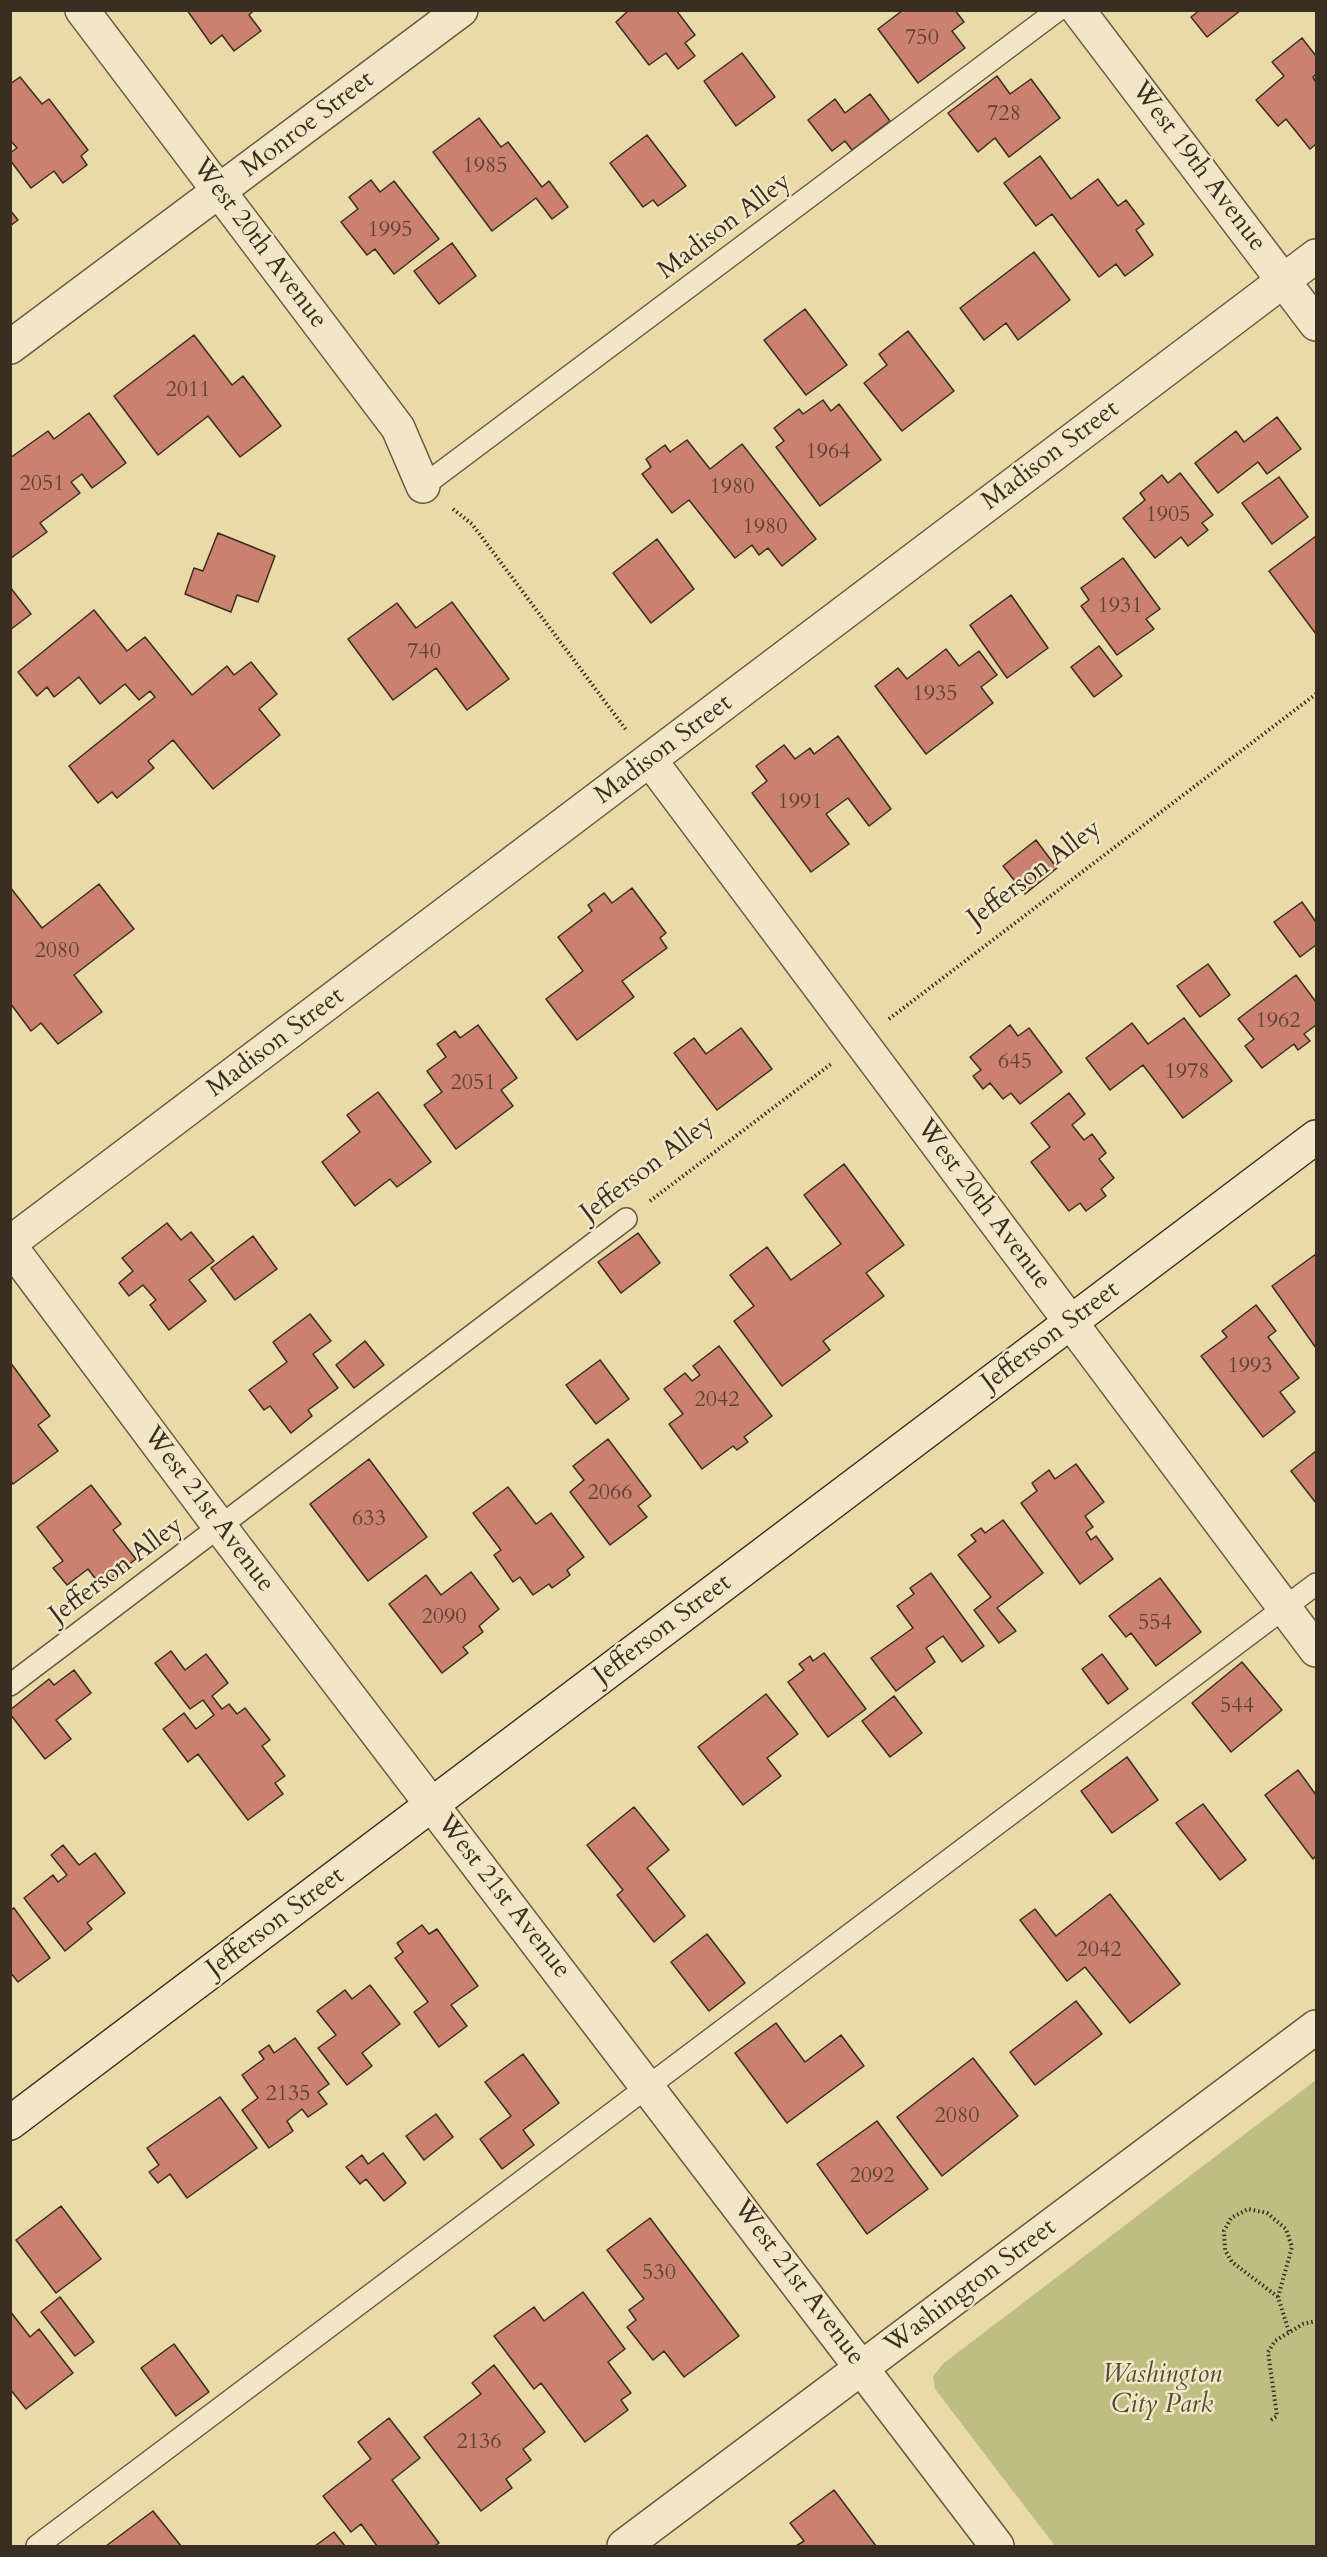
<!DOCTYPE html>
<style>
body{margin:0}
#map{position:relative;width:1327px;height:2557px;overflow:hidden;background:#eadaa7;font-family:Cardo,serif}
canvas{display:block}
.frame{position:absolute;inset:0;border:12px solid #3a2d21;pointer-events:none}
</style>
<div id="map">
<canvas width="1327" height="2557"></canvas>
<div class="frame"></div>
</div>
<script>
const c = document.querySelector('canvas').getContext('2d');
c.lineJoin = 'round';
function fillPath(path, color) { c.fillStyle = color; c.fill(path, 'evenodd'); }
const toPath = rows => new Path2D(rows.map(r => 'M' + r).join(''));
function stroke(path, color, width, dash) { c.strokeStyle = color; c.lineWidth = width; c.lineCap = dash ? 'butt' : 'round'; c.setLineDash(dash || []); c.stroke(path); }
function write(font, color, halo, rows, align = 'center') {
  c.font = font + ' Cardo,serif'; c.lineWidth = 5; c.setLineDash([]); c.textBaseline = 'middle'; c.strokeStyle = halo; c.fillStyle = color; for (const [text, x, y, turn = 0] of rows) {
    c.save(); c.translate(x, y); c.rotate((+turn || 0) * Math.PI / 180); c.textAlign = isNaN(turn) ? turn : align; if (halo) c.strokeText(text, 0, 0); c.fillText(text, 0, 0); c.restore();
  }
}
fillPath(toPath([
 [1316,2080,1316,2546,1055,2546,935,2389,933,2376,944,2363]
]), '#bebd82');
const building = toPath([
 [187,10,254,10,249,15,261,31,234,51,222,35,211,44,187,10],
 [629,10,676,10,695,35,685,43,695,56,678,69,666,53,649,65,616,22,629,10],
 [903,10,955,10,964,22,952,31,965,48,918,83,878,29,903,10],
 [1200,10,1241,10,1207,37,1191,17,1200,10],
 [1302,38,1316,56,1316,74,1313,77,1316,82,1316,144,1310,149,1286,119,1278,126,1256,100,1284,76,1272,62,1302,38],
 [742,53,775,97,736,126,704,81,742,53],
 [997,76,1010,94,1031,79,1060,118,1009,157,995,138,978,152,948,113,997,76],
 [20,77,42,104,49,99,88,150,81,156,87,165,63,183,54,171,31,188,10,160,10,153,17,148,10,140,10,84,20,77],
 [870,94,890,121,852,150,845,141,832,151,808,120,835,99,845,113,870,94],
 [479,118,501,147,508,142,542,187,549,181,568,207,552,219,536,198,492,231,433,152,479,118],
 [647,135,686,186,658,206,653,200,643,207,610,163,647,135],
 [1040,156,1071,199,1098,179,1118,206,1126,200,1144,224,1136,230,1153,255,1125,276,1116,264,1099,277,1052,214,1036,226,1004,183,1040,156],
 [371,180,380,192,394,181,439,239,394,274,375,249,367,255,341,222,358,209,349,197,371,180],
 [10,210,18,220,10,226,10,210],
 [452,243,476,276,439,304,414,271,452,243],
 [1034,252,1070,300,1018,340,1006,323,984,340,960,308,1034,252],
 [805,309,847,365,806,395,764,340,805,309],
 [908,331,954,391,902,431,864,383,887,365,879,354,908,331],
 [194,335,232,385,243,376,281,426,240,457,208,416,158,455,114,396,194,335],
 [823,400,831,411,839,404,881,460,820,506,776,447,784,441,774,428,799,409,803,414,823,400],
 [89,413,126,463,92,488,82,474,71,482,80,493,40,523,47,532,11,558,10,458,48,431,54,439,89,413],
 [1277,417,1301,449,1267,474,1258,462,1218,493,1195,463,1236,431,1244,442,1277,417],
 [687,440,710,469,742,444,816,539,782,566,768,548,759,555,752,545,735,558,689,500,672,513,642,474,651,467,646,459,665,445,670,452,687,440],
 [1180,473,1213,515,1202,523,1208,530,1188,546,1181,537,1155,558,1123,518,1145,500,1140,493,1162,475,1168,483,1180,473],
 [1279,477,1308,517,1272,544,1242,503,1279,477],
 [218,533,275,556,258,602,237,595,231,612,185,594,194,568,203,571,218,533],
 [1316,536,1316,634,1269,571,1316,536],
 [657,539,694,589,651,623,613,573,657,539],
 [1123,558,1160,609,1146,619,1154,629,1117,655,1081,606,1089,600,1081,588,1123,558],
 [10,587,31,614,10,630,10,587],
 [1011,595,1048,648,1007,678,970,625,1011,595],
 [452,602,509,679,467,710,436,668,393,700,348,639,397,603,416,628,452,602],
 [94,610,127,651,145,637,192,695,227,666,234,675,251,662,277,694,259,709,280,735,213,789,173,740,148,761,154,768,117,798,112,792,98,803,69,766,155,697,150,691,139,700,125,684,100,704,79,677,54,697,47,687,37,696,18,672,94,610],
 [1099,646,1122,676,1094,697,1071,667,1099,646],
 [946,649,959,666,979,651,997,675,981,687,993,703,926,754,875,686,898,668,907,679,946,649],
 [838,736,891,809,869,826,848,798,826,814,849,844,811,872,752,793,767,781,756,766,784,745,795,759,810,748,814,754,838,736],
 [1036,840,1057,868,1025,894,1003,866,1036,840],
 [99,884,134,929,74,975,102,1012,58,1044,41,1023,31,1031,10,1003,10,887,42,928,99,884],
 [632,888,666,933,660,938,667,948,622,981,634,997,577,1040,546,999,583,971,558,937,592,911,588,905,604,893,612,903,632,888],
 [1302,902,1316,922,1316,945,1300,957,1274,922,1302,902],
 [1208,964,1230,995,1200,1017,1177,986,1208,964],
 [1296,975,1316,1002,1316,1025,1304,1034,1310,1041,1298,1050,1294,1044,1262,1068,1245,1046,1254,1039,1238,1019,1296,975],
 [1184,1018,1232,1081,1183,1118,1143,1065,1110,1090,1086,1058,1132,1023,1148,1044,1184,1018],
 [478,1025,517,1078,501,1090,513,1106,456,1149,424,1105,442,1092,427,1071,446,1057,437,1044,455,1031,460,1038,478,1025],
 [1010,1025,1018,1036,1029,1028,1062,1072,1020,1104,1011,1093,1003,1099,990,1083,983,1089,973,1076,981,1070,970,1057,1010,1025],
 [741,1028,772,1069,717,1110,674,1053,694,1038,706,1054,741,1028],
 [378,1092,431,1162,397,1187,390,1179,355,1206,322,1162,360,1132,347,1115,378,1092],
 [1069,1093,1085,1114,1072,1125,1084,1140,1092,1134,1106,1153,1099,1159,1114,1178,1101,1189,1106,1196,1086,1211,1080,1203,1069,1211,1031,1162,1050,1147,1031,1123,1069,1093],
 [844,1164,904,1245,866,1273,884,1296,823,1341,830,1350,782,1386,734,1321,754,1306,730,1275,767,1247,791,1280,841,1244,804,1195,844,1164],
 [167,1223,181,1240,191,1232,214,1261,189,1280,206,1301,169,1330,150,1305,156,1300,143,1285,129,1296,119,1283,133,1271,122,1258,167,1223],
 [638,1233,660,1263,621,1293,598,1262,638,1233],
 [253,1236,277,1269,235,1300,211,1268,253,1236],
 [1316,1254,1316,1348,1272,1286,1316,1254],
 [1256,1305,1276,1331,1268,1337,1299,1378,1280,1392,1295,1412,1263,1437,1201,1356,1227,1337,1222,1331,1256,1305],
 [310,1314,331,1341,313,1354,338,1388,308,1410,312,1416,291,1433,270,1406,264,1410,249,1390,287,1362,273,1342,310,1314],
 [365,1341,384,1365,354,1388,336,1365,365,1341],
 [719,1346,772,1416,744,1437,748,1442,737,1450,733,1446,702,1469,669,1424,683,1414,664,1389,685,1373,692,1381,700,1375,693,1366,719,1346],
 [600,1360,629,1399,596,1424,566,1385,600,1360],
 [10,1362,50,1416,38,1425,58,1451,13,1484,10,1480,10,1362],
 [608,1439,651,1496,638,1506,647,1517,610,1545,570,1492,584,1480,573,1466,608,1439],
 [1316,1451,1316,1503,1291,1471,1316,1451],
 [369,1459,427,1537,368,1581,310,1504,369,1459],
 [1076,1464,1104,1502,1085,1516,1093,1527,1086,1532,1091,1540,1096,1536,1113,1559,1080,1584,1021,1503,1037,1491,1032,1483,1049,1470,1055,1479,1076,1464],
 [91,1485,121,1524,113,1530,136,1559,101,1586,88,1569,67,1585,53,1568,63,1561,37,1527,91,1485],
 [508,1487,536,1524,551,1513,584,1557,567,1570,570,1575,552,1588,549,1584,533,1595,520,1577,513,1582,494,1555,501,1550,473,1513,508,1487],
 [1003,1520,1043,1573,997,1608,1016,1631,999,1643,974,1610,991,1597,958,1555,976,1541,971,1535,981,1528,985,1533,1003,1520],
 [471,1572,499,1609,479,1626,483,1632,463,1647,468,1653,442,1673,389,1604,426,1575,441,1595,471,1572],
 [931,1573,984,1646,962,1662,943,1636,926,1648,935,1662,896,1691,871,1658,913,1628,897,1606,914,1594,910,1588,931,1573],
 [1160,1578,1201,1632,1156,1666,1131,1633,1126,1637,1109,1616,1160,1578],
 [171,1651,185,1670,206,1654,228,1683,212,1696,222,1709,229,1704,237,1714,245,1708,270,1740,262,1746,285,1776,275,1783,283,1794,248,1820,198,1754,188,1762,163,1729,184,1713,196,1729,214,1715,203,1700,190,1709,155,1663,171,1651],
 [824,1653,866,1709,828,1737,788,1682,804,1670,799,1664,810,1656,813,1661,824,1653],
 [1102,1654,1128,1689,1108,1704,1082,1669,1102,1654],
 [1242,1662,1282,1710,1231,1752,1192,1703,1242,1662],
 [74,1670,91,1693,56,1720,71,1739,45,1759,10,1714,10,1710,49,1679,54,1685,74,1670],
 [766,1694,798,1734,767,1758,781,1776,743,1805,698,1747,766,1694],
 [894,1696,922,1733,890,1757,862,1721,894,1696],
 [1127,1757,1158,1800,1112,1833,1081,1791,1127,1757],
 [1298,1770,1316,1795,1316,1856,1313,1859,1265,1795,1298,1770],
 [1203,1804,1246,1860,1220,1880,1176,1823,1203,1804],
 [634,1807,669,1850,647,1868,685,1916,654,1942,617,1895,623,1890,587,1845,634,1807],
 [63,1845,79,1865,95,1853,125,1893,87,1923,92,1929,65,1951,24,1898,53,1875,58,1882,67,1875,51,1855,63,1845],
 [1110,1894,1180,1984,1130,2023,1085,1967,1067,1981,1020,1920,1035,1909,1056,1936,1110,1894],
 [14,1908,50,1958,18,1982,10,1972,10,1910,14,1908],
 [422,1925,429,1934,437,1929,478,1986,451,2005,467,2026,439,2047,414,2012,428,2002,395,1958,403,1952,397,1943,422,1925],
 [707,1934,745,1983,709,2011,671,1962,707,1934],
 [370,1985,400,2024,362,2053,372,2066,347,2085,318,2048,336,2035,317,2011,345,1990,352,1999,370,1985],
 [1076,2001,1102,2034,1035,2085,1010,2052,1076,2001],
 [776,2023,805,2062,841,2035,864,2066,787,2123,735,2053,776,2023],
 [295,2038,329,2084,318,2092,327,2104,308,2117,302,2109,287,2121,293,2131,269,2148,242,2110,258,2098,242,2075,264,2059,259,2052,269,2045,274,2053,295,2038],
 [523,2054,559,2103,523,2130,534,2145,502,2169,480,2139,511,2116,485,2082,523,2054],
 [973,2058,1018,2116,942,2176,897,2117,973,2058],
 [220,2097,257,2148,187,2198,170,2174,158,2183,149,2172,159,2165,147,2148,220,2097],
 [436,2114,453,2137,424,2160,406,2136,436,2114],
 [877,2121,928,2189,867,2234,817,2164,877,2121],
 [383,2153,406,2183,384,2201,366,2179,360,2184,346,2167,362,2155,368,2164,383,2153],
 [61,2206,101,2259,56,2293,16,2240,61,2206],
 [650,2218,739,2336,684,2377,664,2351,653,2360,627,2327,636,2320,629,2310,644,2299,607,2250,650,2218],
 [583,2292,625,2349,608,2362,631,2393,621,2400,628,2410,585,2442,541,2383,534,2389,494,2336,534,2307,544,2321,583,2292],
 [60,2297,94,2342,75,2356,41,2312,60,2297],
 [10,2311,30,2337,39,2329,73,2373,26,2409,10,2389,10,2311],
 [174,2344,209,2392,176,2416,141,2368,174,2344],
 [494,2365,545,2432,523,2449,531,2460,506,2479,512,2488,481,2511,424,2437,481,2394,472,2383,494,2365],
 [389,2418,420,2458,392,2480,439,2543,435,2546,377,2546,361,2524,351,2532,323,2496,371,2459,358,2442,389,2418],
 [834,2490,876,2546,796,2546,804,2541,790,2523,834,2490],
 [153,2511,181,2546,106,2546,153,2511],
 [334,2532,345,2546,315,2546,334,2532]
]);
fillPath(building, '#cb816f');
stroke(building, '#3a2d21', 1.5);
const lane = toPath([
 [423,486,1058,10],
 [10,1685,626,1219],
 [37,2546,1316,1584]
]);
const street = toPath([
 [82,10,398,428,423,486],
 [1078,10,1316,324],
 [10,347,461,10],
 [650,760,1316,1650],
 [10,1243,1316,256],
 [10,1246,220,1527,997,2546],
 [624,2546,1316,2027]
]);
const secondary = toPath([
 [10,2123,1316,1137]
]);
stroke(lane, '#665842', 24);
stroke(street, '#665842', 36);
stroke(secondary, '#3a2d21', 36);
stroke(toPath([
 [453,509,472,524,627,731],
 [889,1019,1316,694],
 [650,1201,831,1064],
 [1278,2297,1232,2262,1225,2250,1224,2231,1231,2218,1248,2209,1267,2213,1286,2229,1292,2247,1278,2297,1289,2332],
 [1271,2420,1277,2416,1268,2352,1275,2341,1303,2324,1316,2321]
]), '#3a2d21', 4, [1.5, 3]);
stroke(lane, '#f1e7c6', 21);
stroke(street, '#f1e7c6', 33);
stroke(secondary, '#f1e7c6', 33);
write('22px', '#5e4234', null, [
 ["750",922,39],
 ["728",1004,115],
 ["1985",485,167],
 ["1995",390,231],
 ["2011",188,391],
 ["1964",828,453],
 ["2051",42,485],
 ["1980",732,488],
 ["1905",1168,516],
 ["1980",765,528],
 ["1931",1120,607],
 ["740",424,653],
 ["1935",935,695],
 ["1991",800,803],
 ["2080",57,952],
 ["1962",1278,1022],
 ["645",1015,1063],
 ["1978",1187,1073],
 ["2051",473,1084],
 ["1993",1250,1367],
 ["2042",717,1401],
 ["2066",610,1494],
 ["633",369,1520],
 ["2090",444,1618],
 ["554",1155,1624],
 ["544",1237,1707],
 ["2042",1099,1951],
 ["2135",288,2095],
 ["2080",957,2117],
 ["2092",872,2177],
 ["530",659,2274],
 ["2136",479,2443]
]);
write('26px', '#3a2d21', '#f1e7c6', [
 ["Monroe Street",308,125,-37],
 ["West 19th Avenue",1198,167,53],
 ["Madison Alley",725,227,-37],
 ["West 20th Avenue",259,244,53],
 ["Madison Street",1051,456,-37],
 ["Madison Street",664,750,-37],
 ["Jefferson Alley",1035,874,-37],
 ["Madison Street",276,1043,-37],
 ["Jefferson Alley",648,1169,-37],
 ["West 20th Avenue",983,1205,53],
 ["Jefferson Street",1051,1337,-37],
 ["West 21st Avenue",208,1510,53],
 ["Jefferson Alley",117,1571,-37],
 ["Jefferson Street",663,1630,-37],
 ["West 21st Avenue",503,1897,52],
 ["Jefferson Street",276,1923,-37],
 ["West 21st Avenue",798,2283,53],
 ["Washington Street",971,2287,-37]
]);
write('italic 26px', '#544a34', '#f1e7c6', [
 ["Washington",1162,2376],
 ["City Park",1162,2406]
]);
</script>
